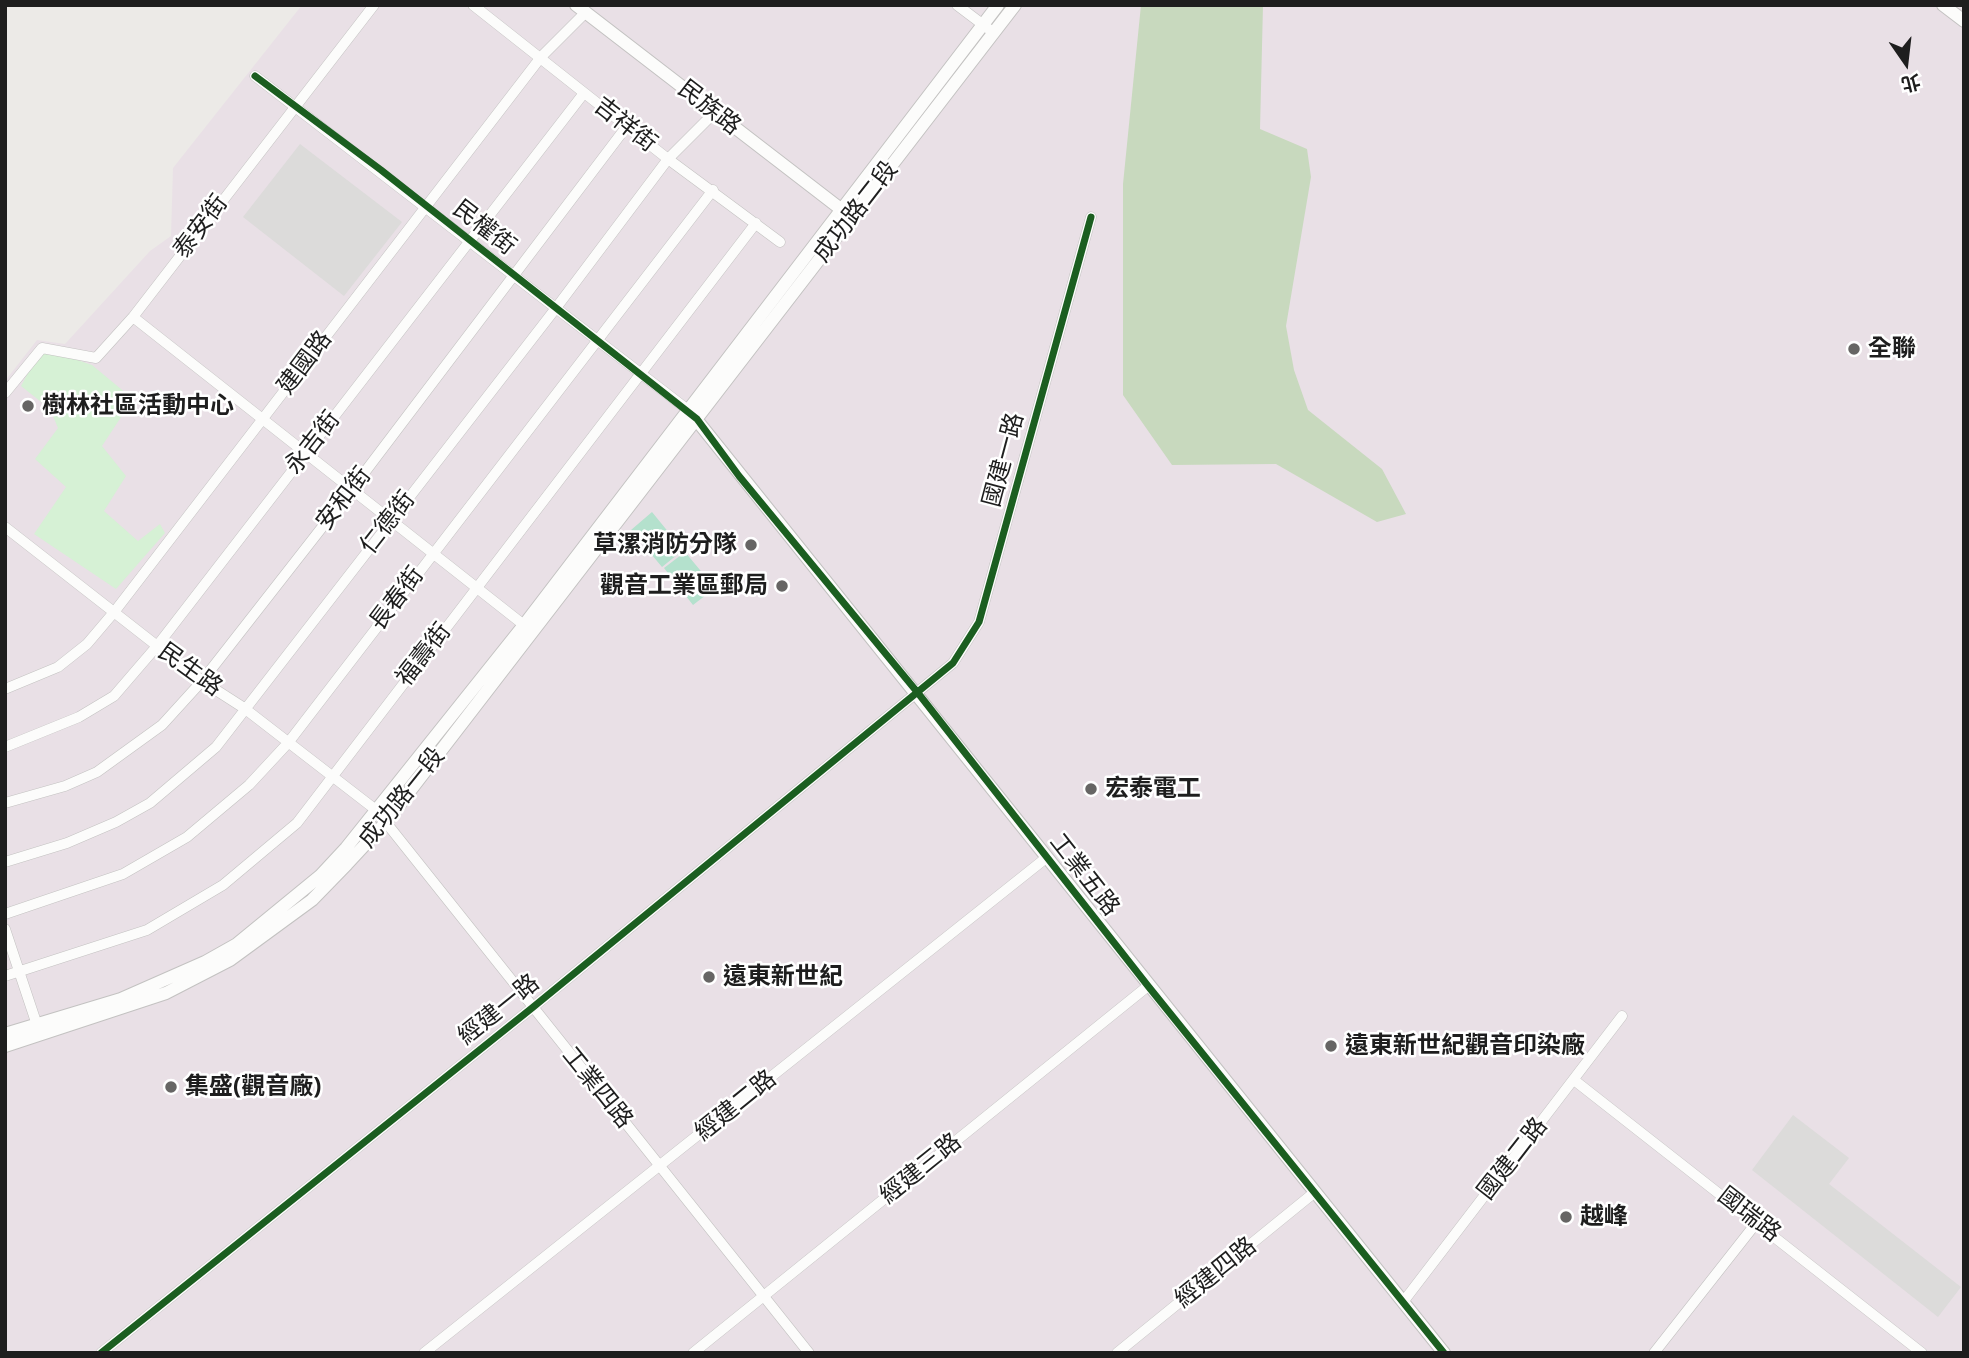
<!DOCTYPE html>
<meta charset="utf-8">
<style>
body{margin:0}
#map{position:relative;width:1969px;height:1358px;overflow:hidden;background:#eceae7;font-family:"Noto Sans","Noto Sans TC",sans-serif}
canvas{display:block}
.frame{position:absolute;inset:0;border:7px solid #1e1e1e;pointer-events:none}
.north{position:absolute;left:1871px;top:28px;width:70px;height:70px;-webkit-text-stroke:5px #fff;paint-order:stroke;rotate:166deg;font-size:19px;font-weight:700;line-height:28px;text-align:center;color:#1e1e1e}
.north::after{content:'';display:block;margin:auto;width:24px;height:32px;background:#1e1e1e;clip-path:polygon(50% 0,100% 100%,50% 72%,0 100%)}
</style>
<div id="map">
<canvas width="1969" height="1358"></canvas>
<div class="frame"></div>
<div class="north">北</div>
</div>
<script>
const c = document.querySelector('canvas').getContext('2d');
c.lineJoin = 'round';
function fillPath(path, color) { c.fillStyle = color; c.fill(path, 'evenodd'); }
const toPath = rows => new Path2D(rows.map(r => 'M' + r).join(''));
function stroke(path, color, width, dash) { c.strokeStyle = color; c.lineWidth = width; c.lineCap = dash ? 'butt' : 'round'; c.setLineDash(dash || []); c.stroke(path); }
function write(font, color, halo, rows, align = 'center') {
  c.font = font + ' "Noto Sans","Noto Sans TC",sans-serif'; c.lineWidth = 5; c.setLineDash([]); c.textBaseline = 'middle'; c.strokeStyle = halo; c.fillStyle = color; for (const [text, x, y, turn = 0] of rows) {
    c.save(); c.translate(x, y); c.rotate((+turn || 0) * Math.PI / 180); c.textAlign = isNaN(turn) ? turn : align; if (halo) c.strokeText(text, 0, 0); c.fillText(text, 0, 0); c.restore();
  }
}
fillPath(toPath([
 [302,5,1964,5,1964,1353,5,1353,5,381,37,340,65,344,150,251,171,236,173,168]
]), '#e9e0e6');
fillPath(toPath([
 [1141,5,1263,5,1260,129,1307,149,1311,177,1286,326,1294,370,1308,410,1382,469,1406,514,1377,522,1276,464,1172,465,1123,395,1123,184]
]), '#c8d9be');
fillPath(toPath([
 [49,350,92,365,133,399,102,446,126,476,104,511,138,541,160,524,165,533,116,589,34,534,66,487,35,459,58,428,50,409,21,386,38,354]
]), '#d6f1d5');
fillPath(toPath([
 [652,512,683,550,662,567,631,530],
 [685,552,715,588,693,605,664,568]
]), '#b4e1cd');
fillPath(toPath([
 [300,144,402,222,344,296,243,217],
 [1793,1115,1849,1158,1829,1184,1961,1287,1938,1317,1752,1170]
]), '#dcdbda');
const minor = toPath([
 [473,5,668,159,780,242],
 [957,5,994,33],
 [255,76,688,410],
 [133,317,529,629],
 [5,393,42,348,96,358,133,317,374,5],
 [5,527,202,681,244,708,376,810,809,1353],
 [5,689,58,667,87,644,115,611,541,57,586,12],
 [5,747,79,717,114,696,157,646,584,93],
 [5,803,65,786,97,772,162,725,202,681,352,489,627,126],
 [5,862,67,843,116,822,150,803,216,747,556,308,668,159,715,112],
 [5,914,123,874,187,837,249,785,288,743,713,190],
 [5,929,39,1031],
 [5,976,147,930,223,885,297,823,756,223],
 [1574,1080,1922,1353],
 [1403,1302,1622,1016],
 [101,1353,532,1008,953,663,979,622,1091,217],
 [424,1353,1046,858],
 [693,1353,1148,986],
 [1117,1353,1315,1192],
 [1654,1353,1757,1222]
]);
const tertiary = toPath([
 [576,5,842,210,845,216],
 [1943,5,1964,21],
 [691,413,1444,1353],
 [5,1034,121,999,205,962,237,944,320,876,346,848,524,625,998,5],
 [5,1046,166,993,230,960,312,900,347,864,386,822,1015,5]
]);
stroke(minor, '#c3c2c1', 11);
stroke(tertiary, '#c3c2c1', 14);
stroke(minor, '#fcfcfb', 10);
stroke(tertiary, '#fcfcfb', 12);
stroke(toPath([
 [255,76,381,170,697,419,739,476,918,693,1148,986,1444,1353],
 [101,1353,532,1008,953,663,979,622,1091,217]
]), '#1b5e20', 7);
for (const [x, y, r, color] of [
 [1854,349,7,"#666564"],
 [28,406,7,"#666564"],
 [751,545,7,"#666564"],
 [782,586,7,"#666564"],
 [1091,789,7,"#666564"],
 [709,977,7,"#666564"],
 [1331,1046,7,"#666564"],
 [171,1087,7,"#666564"],
 [1566,1217,7,"#666564"]
]) { const dot = new Path2D(); dot.arc(x, y, r, 0, 2 * Math.PI); c.fillStyle = color; c.fill(dot); stroke(dot, '#fff', 2.5); }
write('24px', '#1e1e1e', '#fff', [
 ["民族路",709,108,38],
 ["吉祥街",625,125,38],
 ["成功路二段",856,212,-52],
 ["泰安街",201,227,-53],
 ["民權街",484,228,38],
 ["建國路",305,363,-53],
 ["永吉街",313,443,-52],
 ["國建一路",1004,460,-75],
 ["安和街",344,499,-52],
 ["仁德街",388,523,-52],
 ["長春街",397,599,-53],
 ["福壽街",424,655,-52],
 ["民生路",190,670,36],
 ["成功路一段",402,798,-51],
 ["工業五路",1084,875,52],
 ["經建一路",499,1010,-39],
 ["工業四路",597,1088,51],
 ["經建二路",736,1106,-39],
 ["國建二路",1513,1159,-52],
 ["經建三路",921,1169,-39],
 ["國瑞路",1749,1215,38],
 ["經建四路",1216,1273,-39]
]);
write('bold 24px', '#1e1e1e', '#fff', [
 ["全聯",1868,349],
 ["樹林社區活動中心",42,406],
 ["草漯消防分隊",737,545,"right"],
 ["觀音工業區郵局",768,586,"right"],
 ["宏泰電工",1105,789],
 ["遠東新世紀",723,977],
 ["遠東新世紀觀音印染廠",1345,1046],
 ["集盛(觀音廠)",185,1087],
 ["越峰",1580,1217]
], 'left');
</script>
